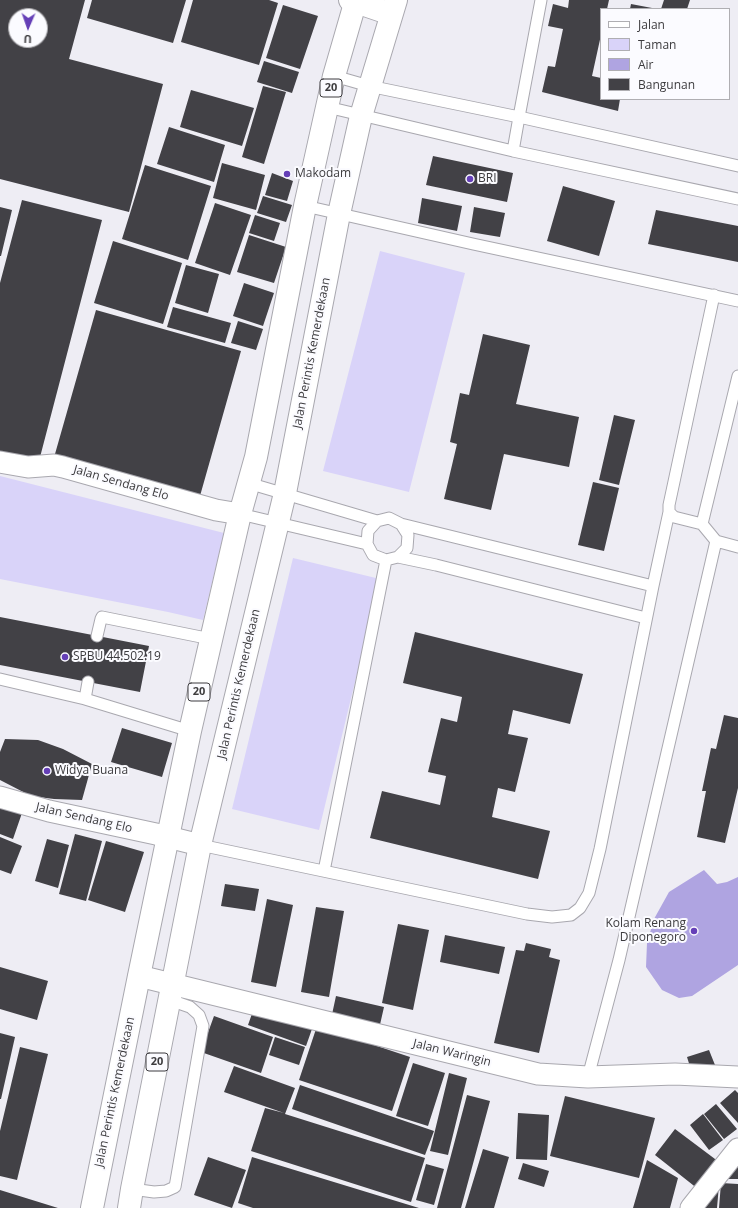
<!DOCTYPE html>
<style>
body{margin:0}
#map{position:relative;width:738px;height:1208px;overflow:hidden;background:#eeedf4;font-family:"Open Sans",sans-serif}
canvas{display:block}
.legend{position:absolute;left:600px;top:8px;width:130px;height:92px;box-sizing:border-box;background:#fbfbff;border:1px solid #afaeb2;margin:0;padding:5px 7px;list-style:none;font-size:12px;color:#3c3b3e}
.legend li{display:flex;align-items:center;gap:8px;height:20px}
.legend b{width:20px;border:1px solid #afaeb2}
.north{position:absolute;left:8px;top:8px;width:40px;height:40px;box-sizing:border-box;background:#fbfbff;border:1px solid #afaeb2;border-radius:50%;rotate:182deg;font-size:11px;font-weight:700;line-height:16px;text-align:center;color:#3c3b3e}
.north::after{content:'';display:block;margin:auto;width:14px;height:18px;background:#653fb7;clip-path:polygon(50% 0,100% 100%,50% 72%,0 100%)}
</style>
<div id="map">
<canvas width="738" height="1208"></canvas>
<ul class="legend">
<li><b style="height:5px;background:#fff"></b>Jalan</li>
<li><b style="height:11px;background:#d9d3f9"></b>Taman</li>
<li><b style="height:11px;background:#afa4e1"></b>Air</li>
<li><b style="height:11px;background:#424146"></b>Bangunan</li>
</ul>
<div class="north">U</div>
</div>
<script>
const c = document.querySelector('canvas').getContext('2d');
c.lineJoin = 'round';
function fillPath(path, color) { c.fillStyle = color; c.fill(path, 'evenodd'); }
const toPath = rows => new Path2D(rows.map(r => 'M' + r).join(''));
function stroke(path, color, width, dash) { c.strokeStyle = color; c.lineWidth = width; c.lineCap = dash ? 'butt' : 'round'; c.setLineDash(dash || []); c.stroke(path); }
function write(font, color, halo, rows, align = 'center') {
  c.font = font + ' "Open Sans",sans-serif'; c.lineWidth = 4; c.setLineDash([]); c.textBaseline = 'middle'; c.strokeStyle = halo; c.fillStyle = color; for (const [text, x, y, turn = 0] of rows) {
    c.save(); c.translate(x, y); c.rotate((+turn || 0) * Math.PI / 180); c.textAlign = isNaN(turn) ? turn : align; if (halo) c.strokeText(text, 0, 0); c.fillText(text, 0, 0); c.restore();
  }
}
fillPath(toPath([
 [380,251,465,273,409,492,323,471],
 [0,476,224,533,203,620,168,612,0,579],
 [293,558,380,579,319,830,232,809]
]), '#d9d3f9');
fillPath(toPath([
 [704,870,717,884,727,882,738,877,738,965,692,996,679,998,662,990,646,967,647,943,654,919,669,892]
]), '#afa4e1');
fillPath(toPath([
 [0,0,85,0,69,59,163,84,129,212,0,179],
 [16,16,40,16,40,40,16,40],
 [92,0,186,0,173,43,87,18],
 [193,0,269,0,278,3,259,65,181,42],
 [569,0,609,0,607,9,601,9,601,35,592,76,601,78,601,99,620,99,618,111,542,92,548,66,555,67,563,29,548,26,553,4,568,8],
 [664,0,690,0,687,9,661,9],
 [631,4,652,8,652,9,630,9],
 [283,5,318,16,300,69,266,58],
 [264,61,299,72,292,93,257,82],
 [263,86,286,92,264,164,242,157],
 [191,90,254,108,242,146,180,127],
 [169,127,225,145,214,182,157,164],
 [433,156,513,173,507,202,426,185],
 [222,163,265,175,256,210,213,198],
 [145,165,211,186,188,260,122,239],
 [272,173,293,181,287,201,265,195],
 [563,186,615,201,599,256,547,241],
 [263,196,292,205,286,222,257,213],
 [422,198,462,206,457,231,418,223],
 [22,200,102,220,39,461,0,451,0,283],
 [215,203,251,215,230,275,195,263],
 [0,207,12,210,1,256,0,256],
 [474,207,505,213,500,237,470,232],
 [656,210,738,226,738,262,648,244],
 [255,215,280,223,274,241,249,233],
 [249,235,286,247,274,283,237,272],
 [113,241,182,263,163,324,94,303],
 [186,265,219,274,208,313,175,303],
 [244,283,274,293,263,326,233,316],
 [173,307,231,323,225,343,167,327],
 [96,310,241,351,198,503,53,461],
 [238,321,263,329,256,350,231,343],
 [483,334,530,345,516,404,579,417,569,467,504,454,491,510,444,499,457,444,450,442,460,393,469,395],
 [614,415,635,420,619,485,599,480],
 [593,482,619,488,604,551,578,545],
 [0,617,149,646,140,692,0,665],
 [415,632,583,674,570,724,513,710,508,734,528,738,515,792,498,788,492,817,550,831,538,879,370,838,382,791,440,805,446,776,428,772,441,718,457,722,462,697,403,683],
 [724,715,738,718,738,788,725,843,697,837,706,791,702,791,711,748,716,749],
 [122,728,172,743,162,777,111,762],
 [5,739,38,740,63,749,92,764,82,800,54,799,31,796,0,780,0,752],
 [0,806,22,813,13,839,0,834],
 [75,834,102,841,86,901,59,894],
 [0,837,22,846,11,874,0,870],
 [47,839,69,845,58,888,35,881],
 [106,841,144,852,125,912,88,900],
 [225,884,259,889,255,911,221,906],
 [267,899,293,905,276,987,251,982],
 [316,907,344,911,329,997,301,992],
 [398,924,429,930,413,1010,382,1003],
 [445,935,505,947,499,974,440,962],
 [526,943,551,949,549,957,560,960,539,1053,494,1043,516,950,524,951],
 [0,967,48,981,37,1020,0,1009],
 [336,996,384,1007,379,1029,331,1019],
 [254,1008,312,1029,306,1046,248,1025],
 [214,1016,273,1037,261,1073,201,1052],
 [317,1026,410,1057,392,1111,299,1080],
 [0,1033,15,1037,1,1099,0,1099],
 [275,1037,305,1047,299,1065,269,1055],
 [20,1047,48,1054,17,1180,0,1176,0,1131],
 [709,1050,715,1065,692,1073,687,1057],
 [413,1063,445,1073,428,1126,396,1116],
 [234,1066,295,1088,285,1114,425,1158,411,1202,251,1151,265,1108,284,1113,224,1092],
 [449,1073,467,1078,448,1155,430,1151],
 [300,1085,434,1131,425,1155,292,1109],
 [735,1090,738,1093,738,1123,720,1103],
 [467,1095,490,1101,461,1208,437,1208],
 [565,1096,655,1118,639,1178,550,1156],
 [716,1104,737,1129,724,1139,704,1114],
 [518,1113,549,1115,547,1160,516,1159],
 [703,1114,723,1140,709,1150,690,1125],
 [675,1129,719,1162,698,1189,655,1155],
 [483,1149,509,1157,494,1208,465,1208],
 [208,1157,246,1170,232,1208,194,1195],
 [252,1157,419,1208,253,1208,238,1203],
 [647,1160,678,1178,670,1208,633,1208],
 [738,1160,738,1179,721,1179],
 [523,1163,549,1171,544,1187,518,1179],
 [426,1164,444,1169,434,1205,416,1200],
 [721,1183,738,1184,738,1208,719,1208],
 [719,1185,717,1208,699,1208],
 [0,1190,58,1208,0,1208]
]), '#424146');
const lane = toPath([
 [334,76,369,86,519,117,738,166],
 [327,107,513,151,738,199],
 [513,151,519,117,541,0],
 [305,206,473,244,738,301],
 [248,483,377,521],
 [240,514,367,544],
 [401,524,653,586],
 [702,524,674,517,669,512,669,505,714,295],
 [716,541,702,524,738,376],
 [398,557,407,548,408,535,401,524,389,518,377,521,368,531,367,544,373,555,386,560,398,557,436,565,646,618],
 [97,636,101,619,102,617,211,639],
 [0,679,85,699,190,731],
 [85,699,88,682],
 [200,845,527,914,552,917,571,915,580,908,589,893,600,849,653,586,669,512],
 [324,871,386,560],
 [588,1077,619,960,716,541,738,547],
 [132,1189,154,1192,166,1191,175,1187,203,1026,199,1015,190,1007,170,1000]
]);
const street = toPath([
 [0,462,28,467,54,465,63,467,216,510,240,514],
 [0,797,49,811,156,834,200,845],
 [139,976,538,1074,588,1077,675,1074,738,1077],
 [691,1208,738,1149]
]);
const secondary = toPath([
 [350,0,391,14]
]);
const highway = toPath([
 [92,1208,139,976,190,731,240,514,256,457,305,206,334,76,356,0],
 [129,1208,132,1189,200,845,285,493,339,214,361,116,396,0]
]);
stroke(lane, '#a9a8af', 13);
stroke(street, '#a9a8af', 23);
stroke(secondary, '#a9a8af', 24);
stroke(highway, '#a9a8af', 24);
stroke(lane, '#fff', 11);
stroke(street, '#fff', 21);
stroke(secondary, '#fff', 22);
stroke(highway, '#fff', 22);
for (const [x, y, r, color] of [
 [287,174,4,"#653fb7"],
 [470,179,4,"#653fb7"],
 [65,657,4,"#653fb7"],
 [47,771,4,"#653fb7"],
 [694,931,4,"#653fb7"]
]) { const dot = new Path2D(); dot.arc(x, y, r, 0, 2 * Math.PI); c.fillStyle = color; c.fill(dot); stroke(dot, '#fbfbff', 1.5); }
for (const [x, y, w] of [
 [331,88,22],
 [199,692,22],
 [157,1062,22]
]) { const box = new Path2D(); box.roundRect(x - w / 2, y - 9, w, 18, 3); c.fillStyle = '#fbfbff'; c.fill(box); stroke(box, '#3c3b3e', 1); }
write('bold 11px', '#3c3b3e', null, [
 ["20",331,88],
 ["20",199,692],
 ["20",157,1062]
]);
write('12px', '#3c3b3e', '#fbfbff', [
 ["Makodam",295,174],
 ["BRI",478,179],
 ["SPBU 44.502.19",73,657],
 ["Widya Buana",55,771],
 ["Kolam Renang",686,924,"right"],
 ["Diponegoro",686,938,"right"]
], 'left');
write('12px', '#3c3b3e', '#fbfbff', [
 ["Jalan Perintis Kemerdekaan",312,353,-79],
 ["Jalan Sendang Elo",121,483,16],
 ["Jalan Perintis Kemerdekaan",239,684,-77],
 ["Jalan Sendang Elo",84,818,13],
 ["Jalan Waringin",452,1053,14],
 ["Jalan Perintis Kemerdekaan",115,1092,-78]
]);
</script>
